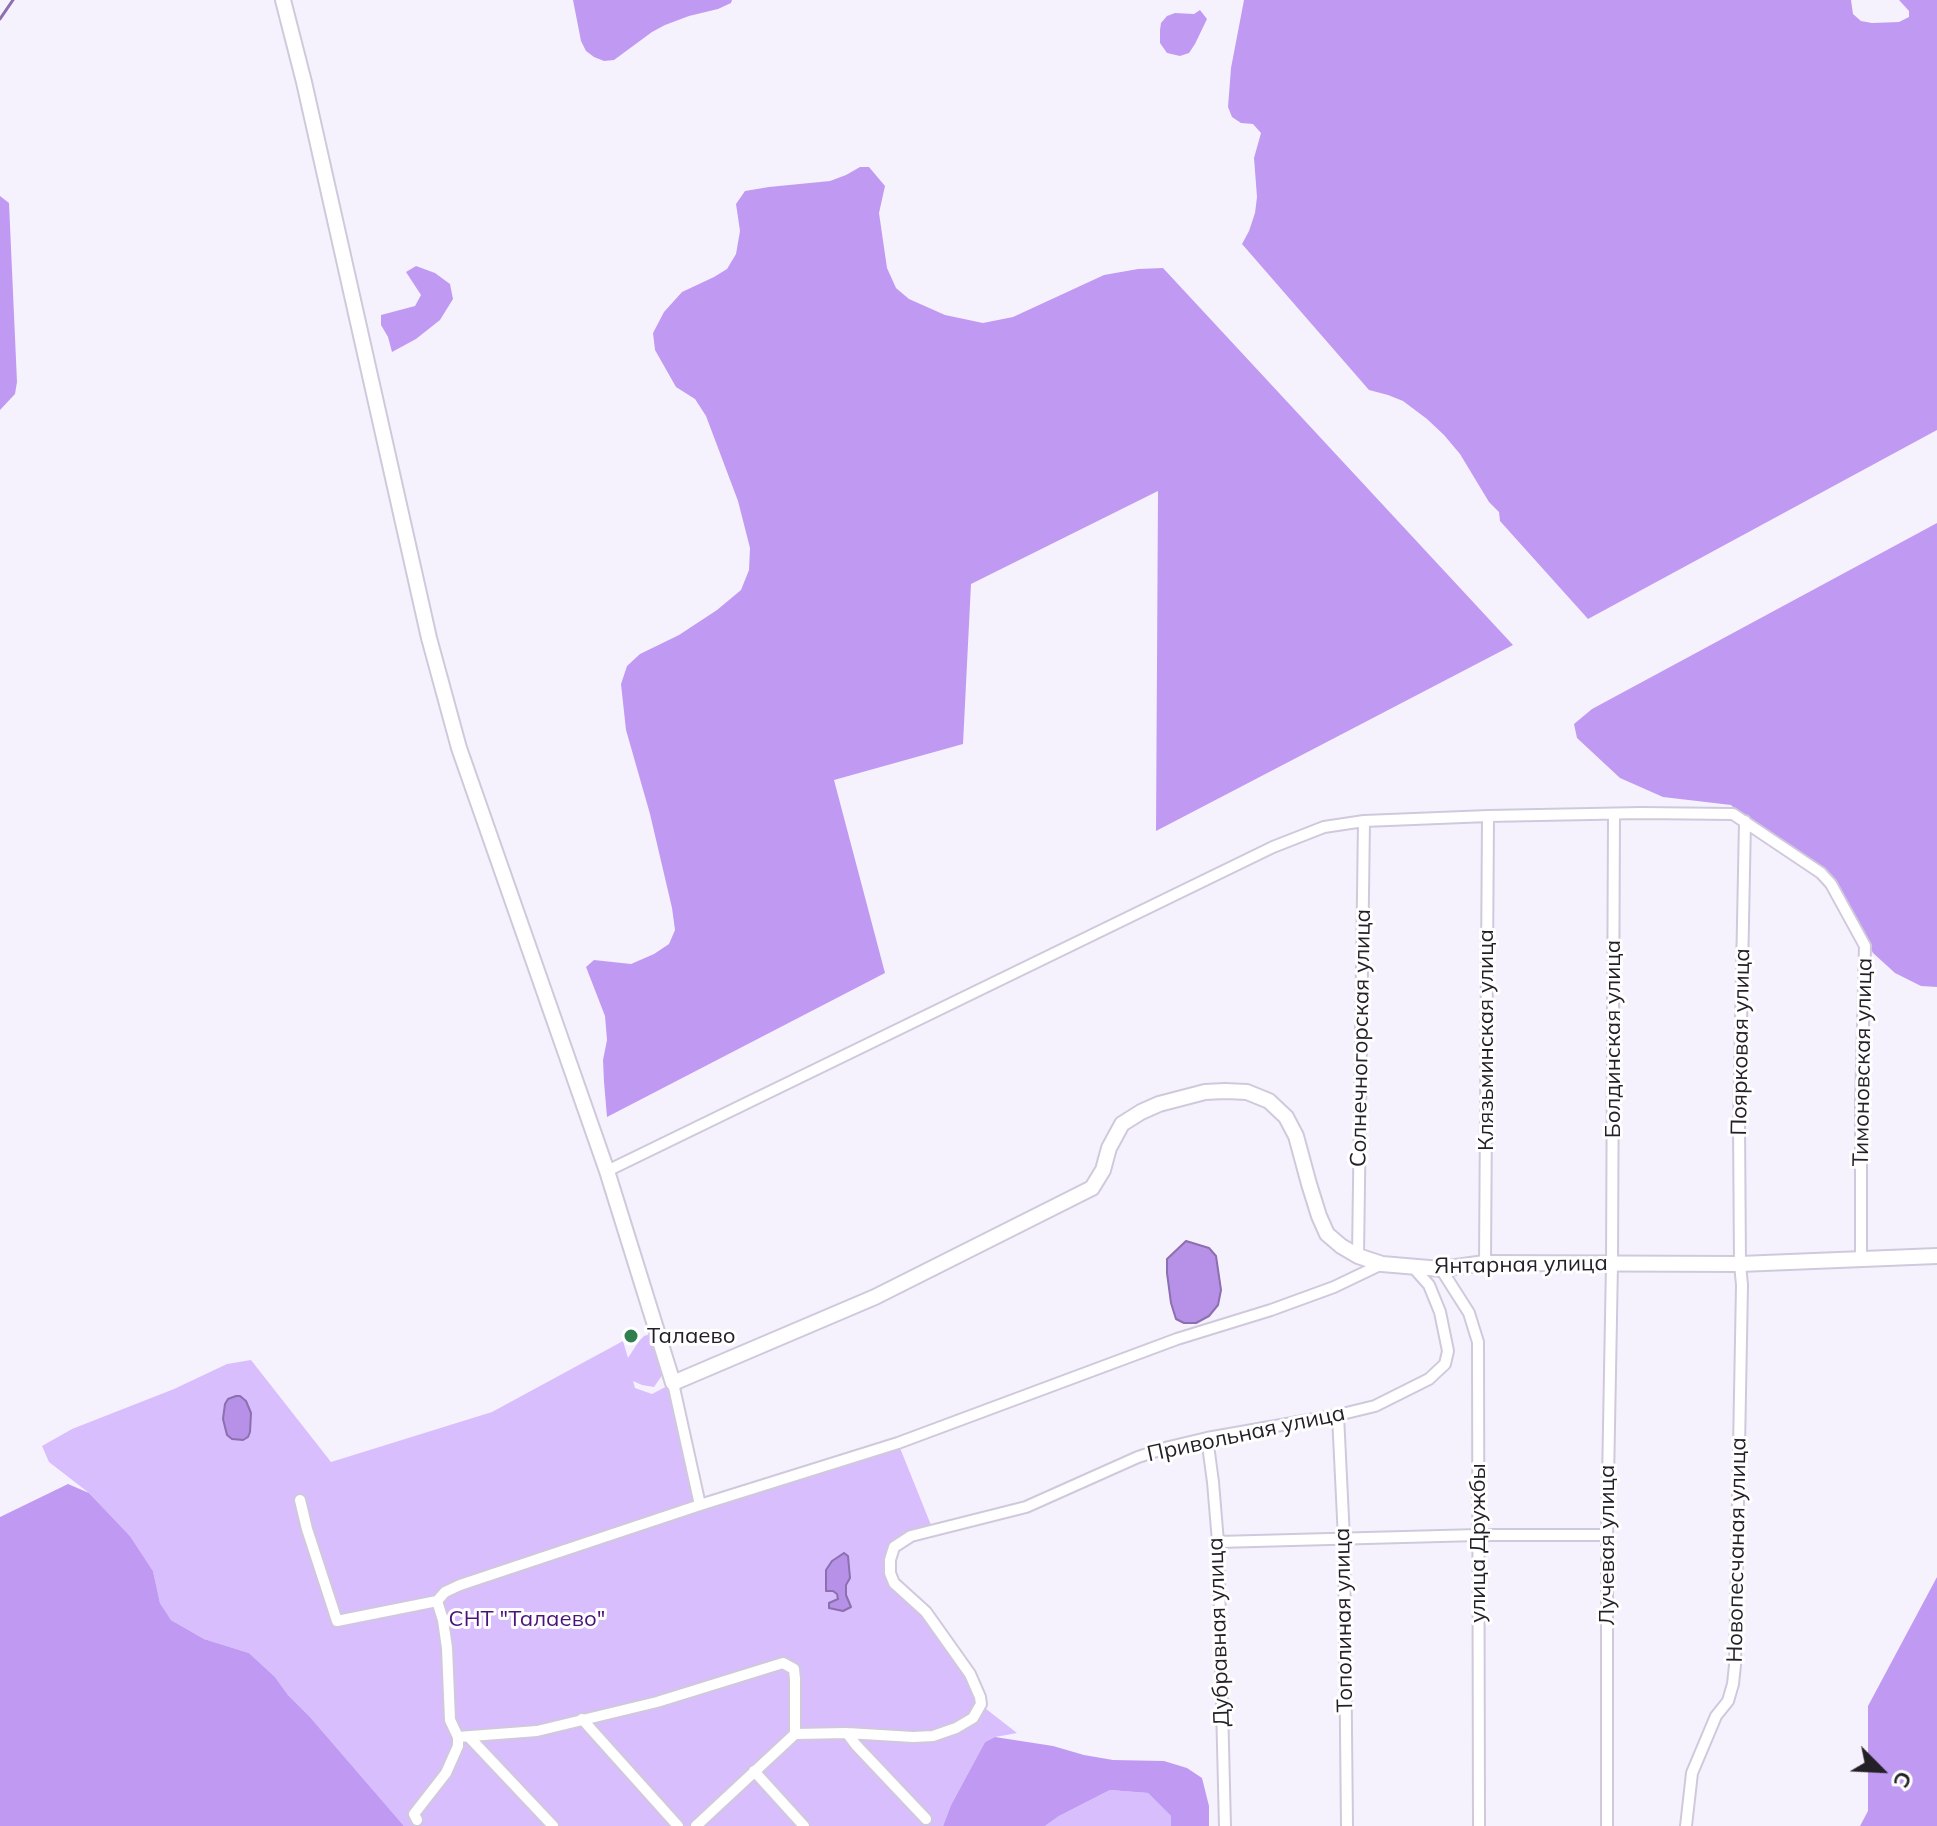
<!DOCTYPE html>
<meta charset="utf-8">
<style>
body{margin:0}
#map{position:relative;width:1937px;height:1826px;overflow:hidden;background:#f6f2fd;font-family:Mulish,sans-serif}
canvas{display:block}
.north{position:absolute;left:1841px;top:1730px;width:80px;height:80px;-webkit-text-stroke:6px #fff;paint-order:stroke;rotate:114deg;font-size:22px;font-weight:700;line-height:32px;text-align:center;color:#232027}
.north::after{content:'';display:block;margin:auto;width:28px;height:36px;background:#232027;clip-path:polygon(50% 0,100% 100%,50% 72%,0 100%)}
</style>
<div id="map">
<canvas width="1937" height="1826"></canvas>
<div class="north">С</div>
</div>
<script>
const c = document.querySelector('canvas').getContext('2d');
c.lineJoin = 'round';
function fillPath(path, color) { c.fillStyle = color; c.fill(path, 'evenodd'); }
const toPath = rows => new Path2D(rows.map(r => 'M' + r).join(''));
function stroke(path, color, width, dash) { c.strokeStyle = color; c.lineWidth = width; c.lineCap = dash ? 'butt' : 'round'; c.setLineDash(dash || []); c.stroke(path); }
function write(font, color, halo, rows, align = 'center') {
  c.font = font + ' Mulish,sans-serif'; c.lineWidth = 6; c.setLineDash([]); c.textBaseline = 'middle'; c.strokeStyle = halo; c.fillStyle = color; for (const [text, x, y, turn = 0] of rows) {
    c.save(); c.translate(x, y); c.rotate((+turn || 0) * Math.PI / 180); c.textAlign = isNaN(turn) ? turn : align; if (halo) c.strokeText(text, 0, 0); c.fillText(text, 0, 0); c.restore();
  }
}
fillPath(toPath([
 [650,1334,663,1374,654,1387,642,1385,633,1381,635,1388,652,1394,673,1383,700,1505,898,1443,933,1530,894,1547,890,1574,919,1604,970,1674,981,1705,1017,1733,995,1737,985,1742,951,1805,943,1826,404,1826,310,1717,288,1695,275,1677,249,1653,204,1639,171,1620,160,1603,153,1571,130,1536,89,1493,49,1462,42,1446,72,1429,174,1389,227,1364,251,1360,331,1462,492,1412,623,1341,628,1358,639,1341,644,1336],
 [1110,1790,1148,1793,1171,1816,1171,1826,1045,1826,1059,1816]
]), '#d8befd');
fillPath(toPath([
 [573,0,732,0,731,3,718,9,689,16,665,25,652,32,614,60,604,61,594,57,586,51,581,41],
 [1244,0,1851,0,1853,14,1861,21,1872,23,1899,22,1909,17,1909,11,1899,0,1937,0,1937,430,1588,619,1500,521,1499,512,1489,502,1460,454,1444,435,1427,419,1403,401,1388,395,1369,390,1242,244,1249,231,1255,213,1257,197,1254,158,1261,133,1253,124,1241,123,1232,117,1228,107,1231,68],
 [1200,10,1207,19,1195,44,1189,53,1180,56,1167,53,1160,43,1160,30,1161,23,1167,16,1175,13,1194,14],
 [860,167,869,167,885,186,879,213,887,268,896,288,909,299,945,315,983,323,1013,317,1104,275,1138,269,1163,268,1513,645,1156,831,1158,491,971,584,963,744,834,780,885,973,607,1117,604,1082,603,1060,607,1040,605,1016,586,967,594,960,631,964,654,954,669,944,675,930,672,908,650,814,626,730,621,684,627,666,640,654,679,635,717,610,741,590,749,570,750,548,738,501,706,416,695,399,676,387,655,350,653,333,664,312,682,292,714,277,727,269,736,254,740,231,736,204,745,191,769,187,830,181,846,175],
 [0,196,9,203,17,382,15,394,0,410],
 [416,266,435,273,450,284,453,299,440,320,416,339,392,352,388,337,381,325,381,315,415,306,421,295,406,272],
 [1937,523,1937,987,1921,986,1895,973,1873,953,1854,917,1826,878,1747,821,1731,805,1663,797,1620,778,1577,738,1574,724,1592,709],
 [68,1484,89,1493,130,1536,153,1571,160,1603,171,1620,204,1639,249,1653,275,1677,288,1695,310,1717,404,1826,0,1826,0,1517],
 [1937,1577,1937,1826,1860,1826,1868,1811,1868,1706],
 [995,1737,1053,1746,1084,1755,1113,1760,1164,1761,1187,1768,1202,1778,1209,1806,1209,1826,1171,1826,1171,1816,1148,1793,1110,1790,1059,1816,1045,1826,943,1826,951,1805,985,1742]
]), '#c09af2');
const water = toPath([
 [1186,1241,1209,1248,1216,1256,1221,1290,1218,1305,1209,1316,1196,1323,1184,1323,1176,1319,1171,1303,1167,1273,1167,1259,1186,1241],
 [236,1396,240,1396,246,1401,251,1413,250,1432,248,1437,243,1440,232,1439,227,1435,223,1419,225,1404,228,1399,236,1396],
 [844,1553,848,1556,850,1578,846,1585,846,1595,851,1607,843,1611,829,1608,829,1603,838,1599,837,1594,833,1591,826,1591,826,1570,832,1561,844,1553]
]);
fillPath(water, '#b791e8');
stroke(water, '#8b6fae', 2);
stroke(toPath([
 [0,19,13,0]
]), '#8b6fae', 3);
const street = toPath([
 [607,1171,1273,847,1324,827,1364,821,1488,816,1641,813,1733,814,1821,873,1831,884,1865,946,1861,1105,1861,1260],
 [1358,1256,1364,821],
 [1485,1263,1488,816],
 [1441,1269,1469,1313,1478,1342,1479,1826],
 [673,1383,700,1505],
 [1338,1415,1344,1539,1347,1826],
 [1207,1438,1213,1482,1218,1542,1225,1826],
 [300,1500,307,1529,337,1621,437,1601,445,1592,460,1585,700,1505,898,1443,1177,1339,1271,1310,1334,1287,1382,1264],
 [1218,1542,1478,1535,1607,1535],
 [437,1601,443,1620,447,1648,450,1720,458,1737,537,1731,657,1702,783,1663,794,1669,795,1679,795,1734,847,1733,913,1737,933,1736,956,1728,973,1718,981,1704,980,1697,970,1674,926,1612,894,1583,890,1573,890,1560,894,1547,911,1536,1026,1507,1138,1457,1169,1447,1207,1438,1338,1415,1375,1406,1429,1379,1445,1364,1448,1351,1440,1312,1429,1285,1412,1266],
 [582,1719,678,1826],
 [847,1733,856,1745,926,1819],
 [470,1738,553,1826],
 [754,1771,804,1826],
 [417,1820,414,1814,446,1773,458,1746,458,1737],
 [696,1826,795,1734],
 [1607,1826,1607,1535,1612,1264,1614,814],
 [1686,1826,1692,1773,1716,1716,1728,1701,1733,1684,1735,1665,1742,1285,1740,1264,1739,1125,1745,821]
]);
const secondary = toPath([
 [283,0,304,82,429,638,459,748,607,1171,673,1383,875,1297,1092,1188,1103,1170,1109,1148,1122,1124,1141,1112,1159,1104,1205,1092,1225,1091,1247,1092,1269,1101,1286,1117,1296,1136,1309,1184,1319,1216,1327,1234,1341,1246,1358,1256,1382,1264,1441,1269,1485,1263,1740,1264,1937,1256]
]);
stroke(street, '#d0c9dc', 14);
stroke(secondary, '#d0c9dc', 18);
stroke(street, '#fff', 10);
stroke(secondary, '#fff', 14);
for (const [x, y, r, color] of [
 [631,1336,8,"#317f4e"]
]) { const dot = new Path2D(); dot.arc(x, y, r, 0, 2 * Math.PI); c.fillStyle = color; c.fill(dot); stroke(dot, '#fff', 3); }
write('22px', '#232027', '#fff', [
 ["Солнечногорская улица",1361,1038,-89],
 ["Болдинская улица",1613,1039,-90],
 ["Клязьминская улица",1486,1040,-90],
 ["Поярковая улица",1741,1042,-89],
 ["Тимоновская улица",1863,1062,-89],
 ["Янтарная улица",1521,1265,-1],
 ["Привольная улица",1246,1434,-12],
 ["улица Дружбы",1478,1543,-90],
 ["Лучевая улица",1607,1545,-90],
 ["Новопесчаная улица",1737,1550,-89],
 ["Тополиная улица",1344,1620,-91],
 ["Дубравная улица",1219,1632,-92]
]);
write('22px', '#232027', '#fff', [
 ["Талаево",647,1336]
], 'left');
write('22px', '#4c147b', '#fff', [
 ["СНТ \"Талаево\"",527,1619]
]);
</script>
